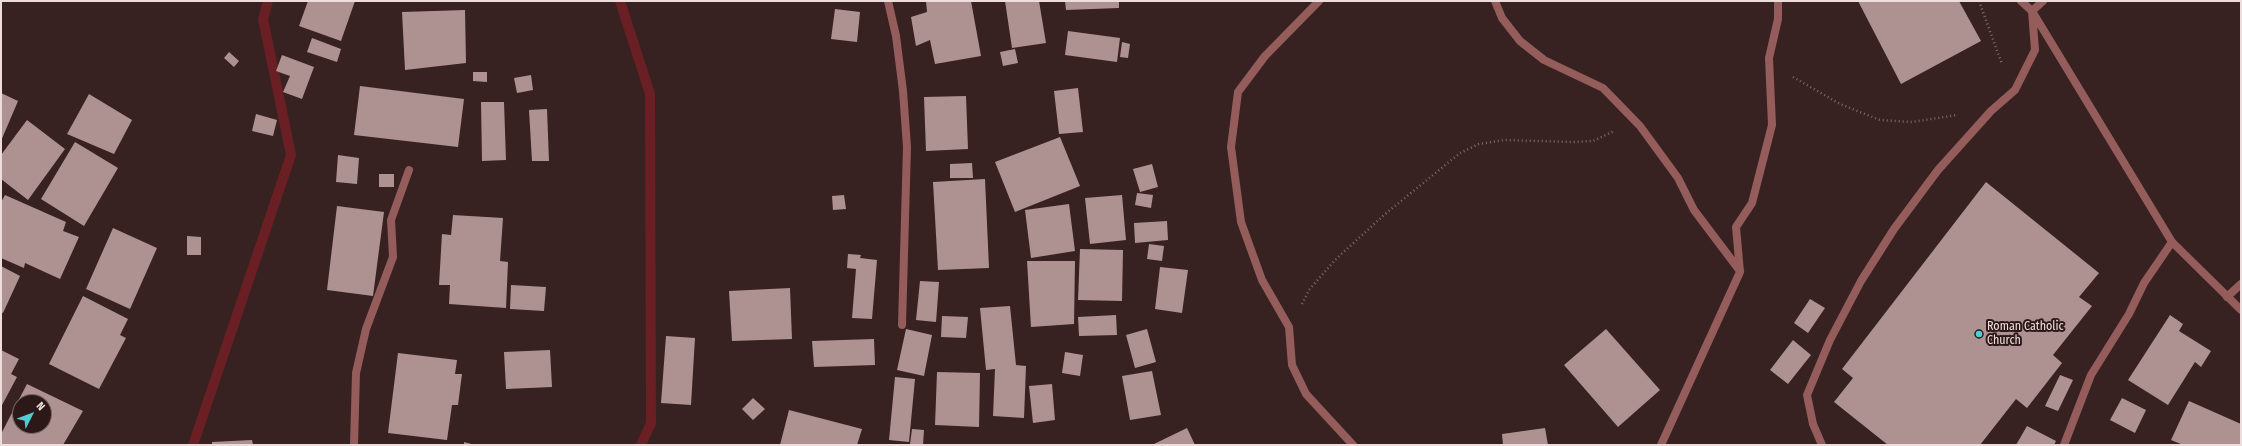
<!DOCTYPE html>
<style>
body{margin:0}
#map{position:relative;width:2242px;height:446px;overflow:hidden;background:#382221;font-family:"Fira Sans Condensed",sans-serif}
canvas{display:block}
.frame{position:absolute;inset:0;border:2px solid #eddedd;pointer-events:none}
.north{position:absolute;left:12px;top:394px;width:40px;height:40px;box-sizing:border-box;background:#2d1818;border:1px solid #7a6767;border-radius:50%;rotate:48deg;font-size:11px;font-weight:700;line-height:16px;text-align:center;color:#eddedd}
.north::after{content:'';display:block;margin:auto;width:14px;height:18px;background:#51ccd3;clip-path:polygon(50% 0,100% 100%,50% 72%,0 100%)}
</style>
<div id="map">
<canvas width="2242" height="446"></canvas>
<div class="frame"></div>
<div class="north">N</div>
</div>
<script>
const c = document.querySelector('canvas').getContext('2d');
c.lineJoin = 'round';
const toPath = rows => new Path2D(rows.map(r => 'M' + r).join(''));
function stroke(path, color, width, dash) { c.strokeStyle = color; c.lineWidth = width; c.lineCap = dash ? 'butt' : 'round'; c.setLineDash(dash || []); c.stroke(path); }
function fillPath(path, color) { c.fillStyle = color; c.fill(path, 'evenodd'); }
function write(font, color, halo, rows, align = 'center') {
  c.font = font + ' "Fira Sans Condensed",sans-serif'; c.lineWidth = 4; c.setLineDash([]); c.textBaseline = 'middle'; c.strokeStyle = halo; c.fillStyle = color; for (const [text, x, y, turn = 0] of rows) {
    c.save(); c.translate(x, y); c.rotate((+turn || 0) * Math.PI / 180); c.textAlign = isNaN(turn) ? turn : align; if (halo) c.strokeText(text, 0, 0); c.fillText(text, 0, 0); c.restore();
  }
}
stroke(toPath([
 [620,1,650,94,651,423,641,445],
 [193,445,291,155,263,19,268,1]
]), '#6a1f24', 10);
fillPath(toPath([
 [308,1,355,1,341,41,299,26],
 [926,1,971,1,981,56,935,64,930,40,916,46,911,17,927,12],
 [1005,1,1039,1,1046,43,1012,48],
 [1065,1,1119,1,1119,8,1066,10],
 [1858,1,1959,1,1981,41,1901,84],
 [835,9,860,12,857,42,831,39],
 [465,10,466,63,405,70,402,12],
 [1068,31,1120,38,1117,62,1065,55],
 [312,38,341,49,337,62,307,52],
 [1122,42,1130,44,1128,58,1120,57],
 [1015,49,1018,63,1003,66,1000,52],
 [229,52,239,61,234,67,224,58],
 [282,55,314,67,302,99,283,92,290,76,276,71],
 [473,72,487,72,487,82,473,81],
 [531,75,533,90,517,93,514,78],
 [360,86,464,99,458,147,354,135],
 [1078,88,1083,132,1059,134,1054,91],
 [1,93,18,101,1,141],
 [89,94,132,120,114,154,67,134],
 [966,96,968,149,926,151,924,97],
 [481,102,504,102,506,160,482,161],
 [547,109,549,161,532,161,529,110],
 [256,114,277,120,273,136,252,131],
 [27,120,65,149,28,200,1,179,1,155],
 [1060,137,1080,186,1015,212,995,162],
 [75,142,118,168,84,226,41,199],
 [338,155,359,158,357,184,336,182],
 [972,163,973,178,950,178,950,164],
 [1152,164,1158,187,1140,192,1133,169],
 [379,174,394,174,394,187,379,187],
 [985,179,989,268,938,270,933,182],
 [1986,182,2099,273,2079,297,2092,306,2053,355,2062,363,2027,408,2016,399,1980,445,1888,445,1834,402,1853,378,1842,369],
 [1137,193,1153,195,1151,208,1135,205],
 [5,195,66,222,63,231,79,237,60,279,25,263,24,268,1,258,1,202],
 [844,195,846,209,833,210,832,196],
 [1122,195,1126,240,1090,244,1085,198],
 [1069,204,1075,251,1031,258,1025,210],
 [337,206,384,212,373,296,327,290],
 [453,215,503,218,500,261,508,262,506,308,449,304,450,285,439,285,442,234,451,235],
 [1167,221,1168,240,1135,243,1134,223],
 [113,228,157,248,130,309,86,289],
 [187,236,201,237,201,255,187,255],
 [1149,244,1164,246,1162,261,1147,259],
 [1080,249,1123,250,1122,301,1078,300],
 [848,254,861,255,860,258,877,260,872,319,852,318,856,269,847,268],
 [1027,261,1075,261,1074,324,1031,327],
 [1,266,20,276,3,313,1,312],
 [1160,267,1188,270,1182,313,1155,309],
 [920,281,939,282,936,322,916,320],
 [511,285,546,287,544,311,510,309],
 [790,288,792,339,732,341,729,291],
 [83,296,128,319,120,335,126,338,99,389,49,364],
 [1810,299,1825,308,1808,333,1794,323],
 [1010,306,1016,365,1026,366,1024,418,993,416,995,369,986,370,980,308],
 [1116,315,1117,335,1079,336,1078,317],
 [2170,315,2183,324,2179,331,2211,351,2201,367,2195,362,2168,405,2128,380],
 [942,316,968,317,966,338,941,337],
 [906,329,932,335,924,376,897,370],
 [1147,329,1156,362,1135,368,1126,335],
 [1606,329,1660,390,1618,427,1564,365],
 [666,336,695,338,691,405,661,403],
 [874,339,875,365,814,367,812,341],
 [1793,340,1811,355,1788,384,1770,370],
 [1,350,19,359,11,374,17,377,1,407],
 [550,350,552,387,506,389,504,352],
 [1065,352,1083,355,1080,376,1062,373],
 [398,353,457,360,455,374,462,374,458,405,452,405,447,440,388,433],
 [1152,371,1161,415,1130,420,1122,376],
 [937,372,980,373,979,427,935,425],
 [2060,375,2073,380,2058,411,2045,406],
 [895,377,915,379,909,442,889,440],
 [27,384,83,411,63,445,1,445,1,434],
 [20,402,44,402,44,426,20,426],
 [1052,384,1055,420,1033,423,1029,386],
 [753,398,765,409,753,420,742,409],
 [2122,398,2146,410,2135,433,2110,420],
 [2189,401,2241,424,2241,445,2183,445,2171,440],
 [789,410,862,429,857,445,780,445],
 [2027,426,2056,441,2054,445,2016,445],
 [1187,428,1195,445,1155,445,1154,444],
 [1545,428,1548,445,1503,445,1502,434],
 [912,429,924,430,923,445,910,444],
 [252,440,253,445,212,445,212,442],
 [464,442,475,445,464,445]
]), '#ae9291');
stroke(toPath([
 [1979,1,2002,64],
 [1793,77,1840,104,1880,120,1912,122,1957,115],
 [1302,304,1309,290,1335,260,1384,215,1460,153,1479,144,1504,140,1573,142,1593,141,1614,131]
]), '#7e6b6a', 2.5, [1, 3]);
stroke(toPath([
 [888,1,896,36,903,91,907,147,902,325],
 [1319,1,1265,56,1238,92,1231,147,1241,222,1262,280,1289,327,1292,365,1306,394,1353,445],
 [1495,1,1502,18,1520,41,1544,60,1603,88,1640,126,1678,178,1694,210,1740,271],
 [2021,1,2032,11,2172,242,2241,310],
 [2227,297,2241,284],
 [354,445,356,373,366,329,393,257,391,220,409,170],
 [1661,445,1740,272,1736,227,1752,203,1772,125,1769,58,1778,19,1778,1],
 [1822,445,1813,424,1807,395,1830,340,1861,281,1894,229,1938,170,1991,111,2015,90,2035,50,2032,11,2043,1],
 [2064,445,2091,375,2129,314,2144,283,2172,242]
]), '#945c5b', 8);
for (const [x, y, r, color] of [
 [1979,334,4,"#51ccd3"]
]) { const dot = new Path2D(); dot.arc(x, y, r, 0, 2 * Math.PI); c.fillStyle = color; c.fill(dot); stroke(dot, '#2d1818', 1.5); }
write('12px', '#eddedd', '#2d1818', [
 ["Roman Catholic",1987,327],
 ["Church",1987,341]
], 'left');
</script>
